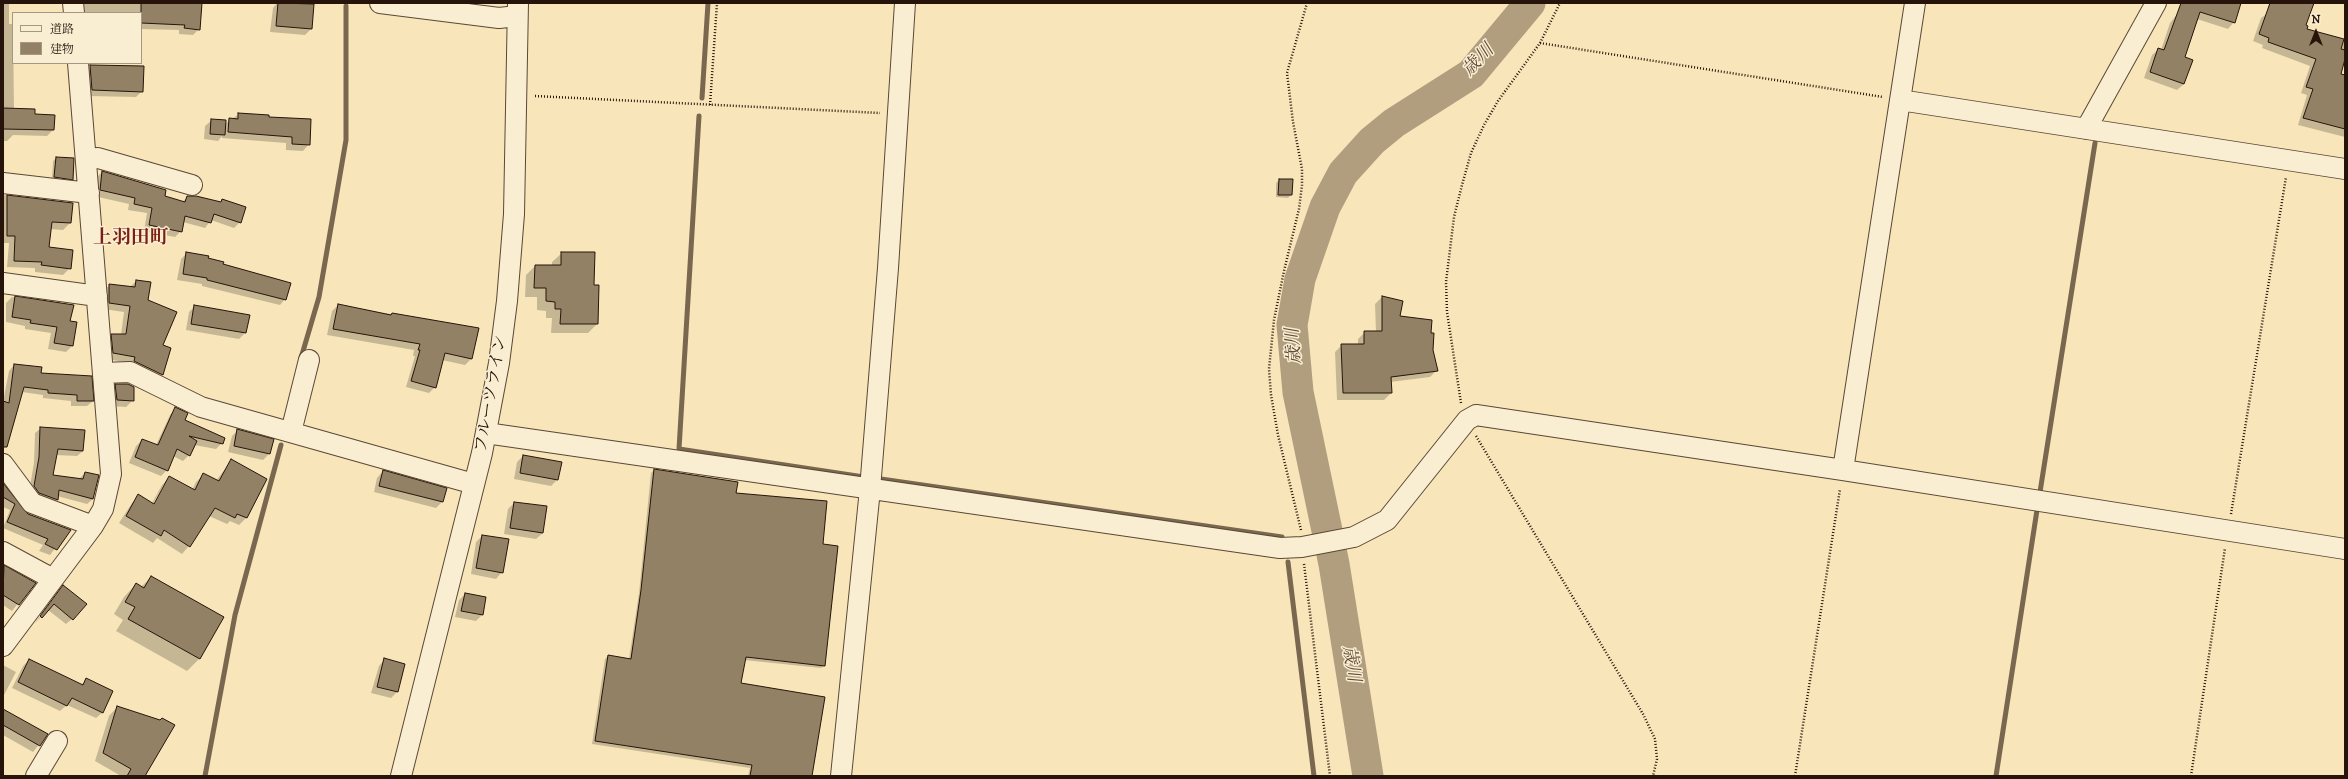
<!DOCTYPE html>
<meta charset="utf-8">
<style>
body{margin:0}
#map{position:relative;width:2348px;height:779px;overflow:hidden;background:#f8e5b9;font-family:"IM FELL DW Pica","Noto Serif JP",serif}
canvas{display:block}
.frame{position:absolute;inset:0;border:4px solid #26140b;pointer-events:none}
.legend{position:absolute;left:12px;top:12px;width:130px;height:52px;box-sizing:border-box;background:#faeed2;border:1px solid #a59782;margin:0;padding:5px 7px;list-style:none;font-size:12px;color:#26140b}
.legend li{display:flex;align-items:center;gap:8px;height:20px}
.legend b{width:20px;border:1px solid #a59782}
.north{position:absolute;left:2296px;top:12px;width:40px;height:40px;-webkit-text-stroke:3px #faeed2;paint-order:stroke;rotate:0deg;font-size:11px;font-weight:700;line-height:16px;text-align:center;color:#26140b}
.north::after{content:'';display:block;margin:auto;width:14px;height:18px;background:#26140b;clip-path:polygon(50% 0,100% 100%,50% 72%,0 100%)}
</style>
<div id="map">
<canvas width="2348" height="779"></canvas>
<div class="frame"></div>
<ul class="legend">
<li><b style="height:5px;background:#faeed2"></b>道路</li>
<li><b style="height:11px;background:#938165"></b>建物</li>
</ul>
<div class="north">N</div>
</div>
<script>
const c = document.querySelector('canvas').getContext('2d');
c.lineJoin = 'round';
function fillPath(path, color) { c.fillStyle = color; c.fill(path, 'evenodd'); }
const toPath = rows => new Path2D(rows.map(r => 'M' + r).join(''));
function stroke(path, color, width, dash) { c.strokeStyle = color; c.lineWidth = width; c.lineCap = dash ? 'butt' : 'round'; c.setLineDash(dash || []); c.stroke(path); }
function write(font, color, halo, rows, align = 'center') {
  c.font = font + ' "IM FELL DW Pica","Noto Serif JP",serif'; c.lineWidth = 3; c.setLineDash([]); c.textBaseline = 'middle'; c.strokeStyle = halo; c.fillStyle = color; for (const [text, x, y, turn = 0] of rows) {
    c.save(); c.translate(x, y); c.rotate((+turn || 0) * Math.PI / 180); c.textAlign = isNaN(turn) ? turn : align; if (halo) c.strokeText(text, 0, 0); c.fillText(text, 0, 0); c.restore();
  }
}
fillPath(toPath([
 [3,3,9,3,9,24,13,24,14,110,34,115,54,116,53,130,47,136,13,135,7,141,3,141],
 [78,3,201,3,199,29,193,35,179,34,179,30,141,29,141,13,78,13],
 [277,3,313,5,311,29,305,35,270,32,273,8],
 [2186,3,2240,3,2234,22,2228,29,2197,19,2183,58,2184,84,2177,90,2144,78,2152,55,2159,49,2161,50,2170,23],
 [2282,3,2313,3,2304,25,2306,29,2345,41,2345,55,2340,74,2345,76,2345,137,2298,125,2307,95,2301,93,2310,66,2262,48,2263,45,2253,41,2261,18],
 [91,66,142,91,136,97,86,96,85,72],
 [239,114,268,116,309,144,303,151,286,150,286,143,222,138,222,136,218,141,204,139,205,126,212,120,225,124],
 [56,158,72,179,69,182,52,180,53,161],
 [102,172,165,190,164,197,182,202,188,197,220,203,223,200,240,222,234,228,211,220,205,228,183,222,181,231,175,237,144,231,147,213,128,210,129,204,94,196,96,178],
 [1279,180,1291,195,1288,198,1276,197,1276,183],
 [3,195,72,204,70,223,63,230,50,229,48,248,70,268,63,275,35,272,35,268,7,267,9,243,3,243],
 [187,253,222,264,285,299,280,305,202,286,202,284,177,280,181,259],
 [562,253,593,286,597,324,588,333,551,333,552,318,546,318,546,311,537,310,537,297,525,297,526,275,535,266,552,266,552,262],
 [136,281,147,301,162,346,170,348,162,375,156,381,129,363,107,359,106,341,112,335,121,335,124,312,103,309,103,291,109,286,130,287],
 [12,297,72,305,69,322,72,346,66,352,48,349,51,333,25,329,25,326,6,322,6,303],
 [1382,297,1398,317,1432,350,1437,370,1430,377,1390,382,1391,393,1384,400,1337,400,1335,352,1342,345,1358,345,1358,339,1365,332,1376,332,1375,304],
 [338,305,478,329,471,359,465,365,442,360,435,387,429,393,406,387,415,356,413,356,414,350,327,335,332,311],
 [195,306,249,316,245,333,239,339,186,330,189,312],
 [14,365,40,374,93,401,87,406,71,406,71,401,43,398,43,395,22,392,3,428,3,402,9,371],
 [116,385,133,400,126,407,111,406,110,391],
 [176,408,184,420,222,443,216,449,194,445,189,455,183,461,173,456,167,470,161,476,129,463,136,446,142,440,156,445,170,415],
 [41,428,83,451,77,456,56,455,52,476,79,479,85,473,93,499,87,504,57,496,57,500,51,505,29,492,34,463,35,433],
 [238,430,269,454,263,460,228,452,232,436],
 [523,456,557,480,551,486,514,479,517,462],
 [231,461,265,480,246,518,239,525,230,521,227,524,209,516,189,546,182,554,157,538,153,543,119,523,132,503,139,496,152,503,162,485,170,477,192,490,196,482,203,475,216,481],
 [164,484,166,484,153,508,151,507],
 [654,470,737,483,735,494,822,545,824,666,821,668,744,660,740,684,811,776,748,776,750,768,592,744,605,659,608,656,629,659,639,593,651,473],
 [383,471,442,502,436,508,374,492,377,478],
 [3,484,22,511,69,530,50,555,39,551,43,545,3,528,10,510,3,507],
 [514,503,543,533,536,539,504,534,508,509],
 [482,536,502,572,496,579,471,574,476,542],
 [4,567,34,583,12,611,3,605],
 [151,577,199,659,187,671,116,631,123,620,114,614,124,597,136,584,141,587],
 [63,587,72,619,66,624,48,610,35,623],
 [465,594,482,615,476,621,455,617,459,600],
 [385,659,404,664,397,692,391,698,371,693,379,666],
 [29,660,81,685,86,680,103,712,96,718,67,705,60,711,12,688,23,666],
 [3,665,16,672,3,697],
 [117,707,143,776,121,776,95,761,109,716],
 [3,720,47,735,33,752,3,735]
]), '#0003');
stroke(toPath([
 [702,98,708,3],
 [699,116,679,449,864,477],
 [301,358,319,297,346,140,346,6],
 [881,479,1282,537],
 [2040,492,2095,143],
 [1288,562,1314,776],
 [205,776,235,615,281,445],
 [1996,776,2037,510]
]), '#796750', 5);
stroke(toPath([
 [1368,776,1334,564,1298,392,1292,325,1300,279,1325,207,1343,173,1372,141,1394,123,1471,74,1530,3]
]), '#b19e7e', 31);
const building = toPath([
 [141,3,202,3,200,30,184,28,185,25,141,23,141,3],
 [278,3,314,4,312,29,276,26,278,3],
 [2181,3,2241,3,2235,23,2200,12,2185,57,2193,60,2184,84,2150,72,2158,48,2164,50,2181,3],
 [2270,3,2314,3,2306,25,2308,26,2307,29,2344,39,2341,49,2345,50,2345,59,2341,74,2345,75,2345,129,2303,118,2313,89,2306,87,2316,59,2268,42,2269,38,2259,34,2270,3],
 [90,65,144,66,143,92,92,90,90,65],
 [3,108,35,109,35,114,55,115,54,130,3,129,3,108],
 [238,113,269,115,269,117,311,119,310,145,292,144,292,137,228,132,229,118,238,119,238,113],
 [211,119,226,120,225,135,210,134,211,119],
 [56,157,74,158,73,180,54,177,56,157],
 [102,171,166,190,165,196,185,202,187,196,196,196,221,202,222,199,246,207,241,223,214,214,211,223,185,216,182,232,149,225,152,208,134,204,135,198,100,190,102,171],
 [1279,179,1293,179,1292,195,1278,195,1279,179],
 [7,195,73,203,71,223,52,222,49,247,73,250,71,269,41,265,42,262,14,261,15,236,7,236,7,195],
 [186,252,209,256,208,258,224,262,223,264,291,283,286,300,207,280,207,278,183,274,186,252],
 [561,252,595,252,594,285,599,285,598,324,560,324,561,309,555,309,555,302,546,301,546,288,534,288,535,265,561,265,561,252],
 [136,280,151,282,148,300,177,312,163,345,171,348,163,375,134,361,135,357,113,353,111,334,126,334,130,306,109,303,109,284,135,287,136,280],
 [15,296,74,305,70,321,77,322,73,346,54,343,57,327,30,323,31,320,12,317,15,296],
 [1382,296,1403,301,1400,316,1432,320,1431,333,1434,333,1433,350,1438,371,1391,377,1392,393,1343,393,1341,344,1364,344,1364,331,1382,331,1382,296],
 [338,304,391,315,392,313,479,328,472,359,445,353,436,388,411,381,420,350,418,350,420,344,333,329,338,304],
 [194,305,250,315,246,333,191,324,194,305],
 [14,364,42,367,41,373,92,376,94,401,77,401,77,395,48,393,48,390,24,387,7,447,3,447,3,401,9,403,14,364],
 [115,384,128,384,134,387,134,401,117,400,115,384],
 [175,407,188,413,185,420,225,438,223,444,189,436,197,441,190,456,177,449,168,471,135,457,142,439,158,445,175,407],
 [40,427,85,430,83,451,58,449,53,475,83,479,85,472,99,475,93,499,59,490,58,500,39,493,34,486,39,457,40,427],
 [237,429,274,439,270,454,234,446,237,429],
 [523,455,562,462,558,480,520,473,523,455],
 [231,459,267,479,247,518,237,514,235,518,215,508,190,547,164,530,161,536,126,516,138,494,154,504,169,476,195,490,203,473,219,481,231,459],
 [654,469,738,482,736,493,827,501,823,544,838,546,825,666,746,657,741,683,825,697,812,776,750,776,752,765,595,741,608,655,631,659,641,590,654,469],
 [383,470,447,488,443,502,379,486,383,470],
 [3,483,28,514,71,530,57,550,45,544,48,539,7,522,15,504,3,497,3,483],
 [514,502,547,506,543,533,510,528,514,502],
 [482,535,509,539,503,573,476,568,482,535],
 [4,565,36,583,19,605,3,595,4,565],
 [151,576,224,617,200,659,128,619,135,607,125,602,136,583,144,588,151,576],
 [63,585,87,604,73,620,54,604,42,618,40,616,63,585],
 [465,593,486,597,483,615,461,611,465,593],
 [384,658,405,664,398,692,377,687,384,658],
 [29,659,83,685,86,678,113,691,103,713,72,698,67,706,18,682,29,659],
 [117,706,160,720,162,718,175,725,145,776,127,776,131,769,103,753,117,706],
 [3,709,48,734,40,746,3,725,3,709]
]);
fillPath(building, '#938165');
stroke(building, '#26140b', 1);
const minor = toPath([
 [73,3,74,13],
 [380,3,499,18,517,16],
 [1900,100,2345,169],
 [2086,129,2156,3],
 [86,159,98,158,192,185],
 [3,183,89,193],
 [3,283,97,296],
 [103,373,130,372,201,407,474,484],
 [291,432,309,360],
 [486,433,1280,548,1302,547,1354,537,1387,520,1467,420,1476,415,1843,470,2345,549],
 [3,464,32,503,93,526],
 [1843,470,1915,3],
 [3,552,53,579],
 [3,646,93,526,103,509,111,474,78,63],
 [36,776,57,741],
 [401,776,482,453,499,363,507,301,514,214,518,3],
 [841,776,870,489,888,268,905,3]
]);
stroke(minor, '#5a4836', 22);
stroke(toPath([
 [1540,43,1883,97],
 [535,96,880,113],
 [710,105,717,3],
 [1461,403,1447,312,1446,282,1454,217,1462,185,1471,153,1484,125,1498,101,1540,43,1560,3],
 [1476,436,1643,714,1655,739,1657,759,1653,776],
 [2231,514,2286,177],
 [1301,530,1278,435,1271,395,1269,369,1274,320,1284,271,1299,209,1302,185,1302,169,1293,122,1287,73,1307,3],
 [1304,564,1330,776],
 [1795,776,1840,489],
 [2191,776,2225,548]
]), '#26140b', 2.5, [1, 2]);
stroke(minor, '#faeed2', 20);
write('17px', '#26140b', '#faeed2', [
 ["フルーツライン",492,394,-80]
]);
write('italic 18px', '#5e4b39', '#faeed2', [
 ["歳川",1479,61,-46],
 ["歳川",1295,346,-94],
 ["歳川",1350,664,81]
]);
write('bold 19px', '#7a1f14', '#faeed2', [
 ["上羽田町",131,239]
]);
</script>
